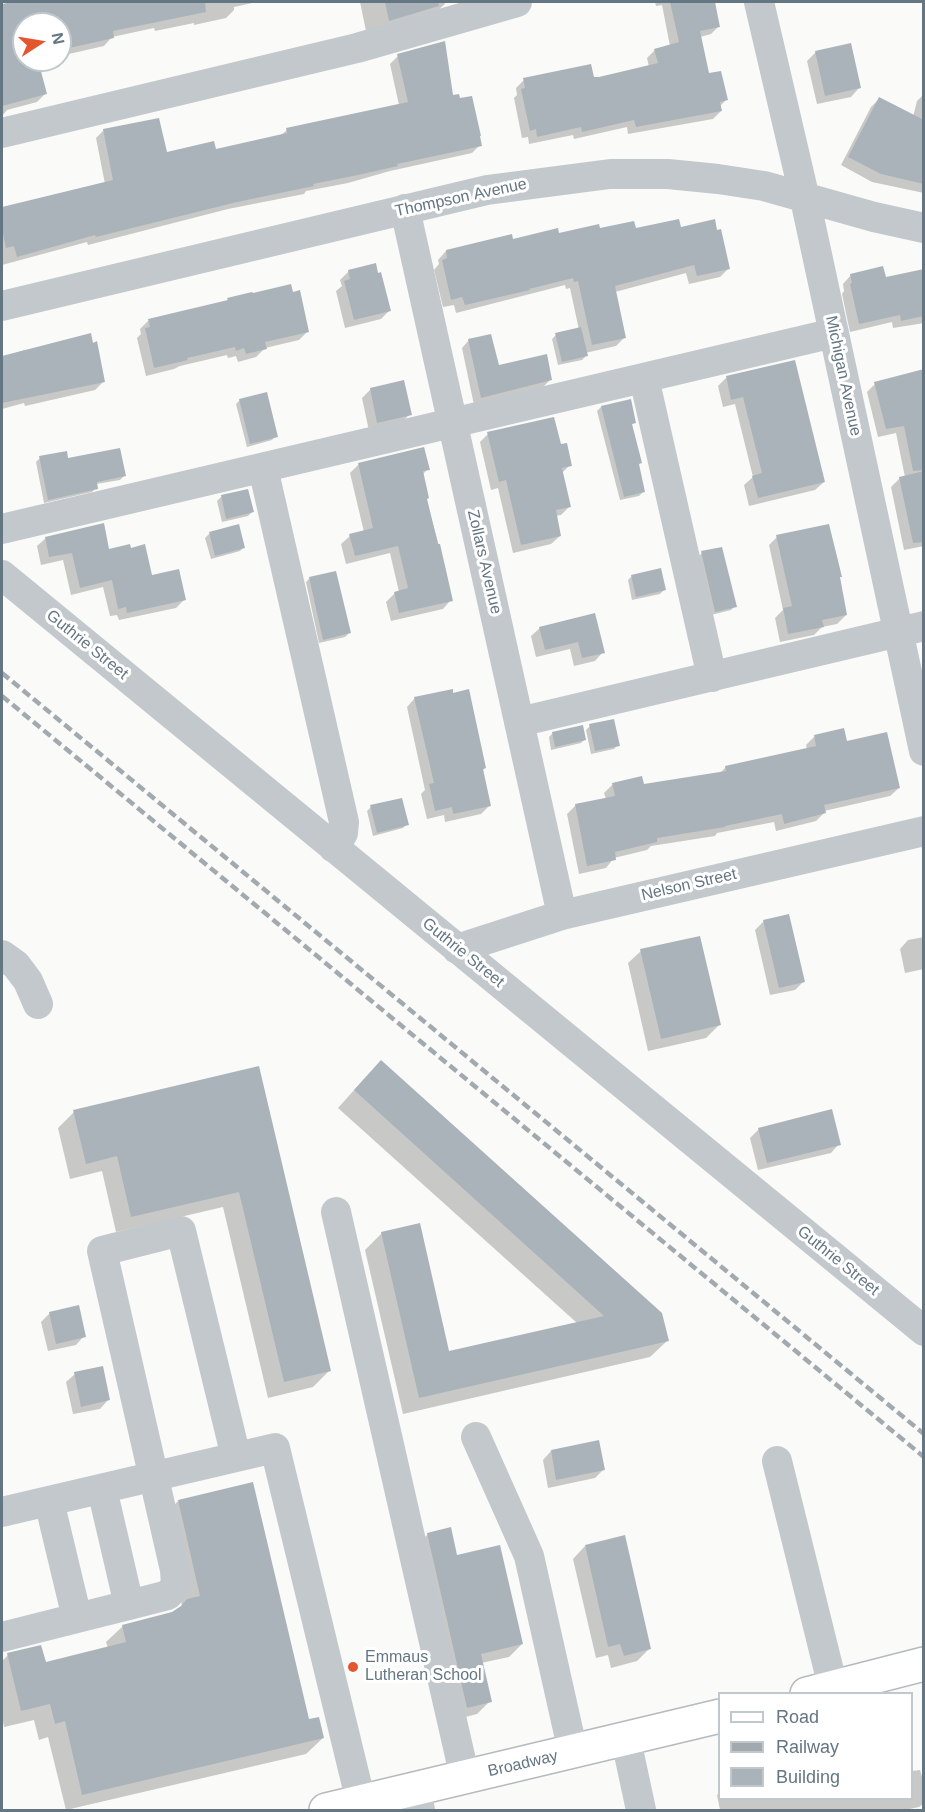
<!DOCTYPE html>
<style>
body{margin:0}
#map{position:relative;width:925px;height:1812px;overflow:hidden;background:#fafaf8;font-family:Helvetica,sans-serif}
canvas{display:block}
.frame{position:absolute;inset:0;border:3px solid #657683;pointer-events:none}
.legend{position:absolute;left:718px;top:1692px;width:195px;height:108px;box-sizing:border-box;background:#fff;border:2px solid #c1c8cd;margin:0;padding:8px 10px;list-style:none;font-size:18px;color:#657683}
.legend li{display:flex;align-items:center;gap:12px;height:30px}
.legend b{width:30px;border:2px solid #c1c8cd}
.north{position:absolute;left:12px;top:12px;width:60px;height:60px;box-sizing:border-box;background:#fff;border:2px solid #c1c8cd;border-radius:50%;rotate:78deg;font-size:16px;font-weight:700;line-height:24px;text-align:center;color:#657683}
.north::after{content:'';display:block;margin:auto;width:21px;height:27px;background:#e4572e;clip-path:polygon(50% 0,100% 100%,50% 72%,0 100%)}
</style>
<div id="map">
<canvas width="925" height="1812"></canvas>
<div class="frame"></div>
<ul class="legend">
<li><b style="height:8px;background:#fff"></b>Road</li>
<li><b style="height:8px;background:#a2aab0"></b>Railway</li>
<li><b style="height:16px;background:#aab3b9"></b>Building</li>
</ul>
<div class="north">N</div>
</div>
<script>
const c = document.querySelector('canvas').getContext('2d');
c.lineJoin = 'round';
function fillPath(path, color) { c.fillStyle = color; c.fill(path, 'evenodd'); }
const toPath = rows => new Path2D(rows.map(r => 'M' + r).join(''));
function stroke(path, color, width, dash) { c.strokeStyle = color; c.lineWidth = width; c.lineCap = dash ? 'butt' : 'round'; c.setLineDash(dash || []); c.stroke(path); }
function write(font, color, halo, rows, align = 'center') {
  c.font = font + ' Helvetica,sans-serif'; c.lineWidth = 6; c.setLineDash([]); c.textBaseline = 'middle'; c.strokeStyle = halo; c.fillStyle = color; for (const [text, x, y, turn = 0] of rows) {
    c.save(); c.translate(x, y); c.rotate((+turn || 0) * Math.PI / 180); c.textAlign = isNaN(turn) ? turn : align; if (halo) c.strokeText(text, 0, 0); c.fillText(text, 0, 0); c.restore();
  }
}
fillPath(toPath([
 [19,2,257,2,234,7,234,10,226,18,194,25,194,23,155,31,154,28,112,37,104,46,60,56,60,24,24,24,24,60,42,60,37,61,45,94,37,102,7,110,2,116,2,6],
 [360,2,444,2,445,4,436,12,366,31],
 [655,2,712,2,719,26,711,34,700,37,708,75,726,100,720,106,721,111,713,119,628,134,627,127,574,139,573,135,529,144,528,137,522,138,514,98,517,95,516,88,524,80,593,79,649,67,647,58,655,50,670,46,662,5,656,6],
 [816,52,859,88,851,97,817,104,807,61],
 [398,56,452,97,480,145,472,153,390,171,348,183,306,191,304,194,228,209,88,245,87,242,2,265,2,208,105,184,96,138,104,130,166,154,215,150,280,136,287,130,399,105,390,64],
 [924,94,924,193,872,182,841,165,871,107,879,99,913,117,917,101],
 [680,228,728,269,720,277,689,284,686,273,615,292,624,338,616,346,585,353,586,356,582,360,558,365,552,339,556,335,579,330,570,288,566,289,565,285,456,313,454,305,443,307,434,270,439,264,438,260,446,251,512,240,599,230],
 [349,271,389,311,381,319,345,328,336,291,342,286,340,280],
 [924,271,924,323,893,328,892,322,850,332,842,294,844,291,843,284,851,275,885,278],
 [228,299,308,331,299,340,265,348,256,357,238,362,236,356,228,358,227,355,180,366,174,369,146,376,137,338,141,334,140,329,148,321,226,302],
 [469,340,497,366,550,380,543,387,474,405,462,348],
 [25,350,104,381,95,390,25,406,24,403,2,409,2,357],
 [794,362,824,482,815,490,749,506,744,485,753,477,735,404,723,407,718,386,726,378],
 [924,371,924,546,904,550,891,487,900,478,905,477,896,433,878,437,867,392,875,384],
 [371,389,410,414,401,423,369,431,362,398],
 [240,400,276,436,272,440,247,447,236,404],
 [601,407,634,422,631,426,643,492,639,496,620,500,597,411],
 [488,434,560,446,570,465,562,473,570,506,561,515,555,516,560,536,551,544,513,553,498,488,491,490,480,442],
 [40,458,67,460,124,476,120,480,96,484,96,488,92,492,44,503,36,462],
 [359,464,428,469,422,475,426,499,446,571,451,600,443,609,391,621,386,602,395,593,399,592,390,553,346,564,341,544,350,536,364,532,350,473],
 [247,490,252,512,248,516,222,522,217,501,221,497],
 [209,534,244,547,240,551,211,559,205,538],
 [777,537,838,578,846,615,837,624,822,627,814,635,780,642,775,618,783,610,769,545],
 [46,538,108,551,151,576,184,600,176,608,119,620,117,615,110,616,103,587,71,595,63,560,41,565,37,546],
 [702,553,735,606,731,610,711,615,698,557],
 [632,576,664,590,660,594,632,600,628,580],
 [310,578,349,633,345,637,319,643,306,582],
 [594,615,603,652,595,661,574,666,570,649,536,657,531,636,540,628],
 [415,698,485,768,482,771,490,805,481,814,445,822,444,815,427,819,421,794,425,790,407,707],
 [590,726,618,745,614,749,591,754,586,730],
 [553,733,585,739,581,743,551,750,549,737],
 [814,737,846,743,899,788,890,796,824,811,824,813,816,821,776,831,774,822,717,833,715,836,651,846,647,850,614,858,606,868,579,874,567,814,576,805,606,799,604,793,613,784,643,786,719,774,726,767,807,749,806,745],
 [371,807,407,824,403,828,373,836,367,811],
 [764,921,804,981,795,990,770,995,755,930],
 [924,937,924,969,905,973,900,949,908,940],
 [641,951,719,1025,706,1038,648,1051,628,963],
 [258,1068,329,1371,313,1387,268,1398,223,1207,116,1232,102,1171,70,1179,58,1128,74,1112],
 [364,1079,667,1341,650,1357,403,1414,365,1250,382,1233,448,1352,577,1323,338,1108],
 [759,1129,839,1144,831,1153,758,1170,750,1138],
 [50,1313,84,1336,76,1345,48,1351,41,1322],
 [75,1374,108,1400,100,1409,73,1414,66,1382],
 [551,1451,604,1469,595,1478,548,1488,543,1460],
 [178,1501,308,1721,323,1738,306,1754,66,1810,48,1737,39,1740,34,1720,4,1727,2,1715,2,1661,8,1655,44,1663,108,1648,106,1642,123,1626,173,1613,182,1606,162,1518],
 [428,1534,456,1557,522,1644,509,1657,481,1663,490,1701,477,1714,454,1720,415,1547],
 [585,1546,650,1648,637,1661,611,1668,608,1655,596,1658,573,1559],
 [920,1770,924,1784,924,1803,919,1807,905,1810,720,1810,717,1795,720,1792,720,1798,912,1798,912,1771]
]), '#0003');
fillPath(toPath([
 [13,2,205,2,206,12,113,31,114,38,60,50,60,24,24,24,24,60,38,60,47,94,2,106,2,4],
 [385,2,438,2,439,6,389,21],
 [670,2,715,2,720,27,700,31,709,73,721,71,728,100,720,102,722,111,636,127,634,120,582,132,581,127,537,137,536,129,530,131,521,89,525,88,523,78,591,64,594,77,599,77,658,63,654,49,679,42],
 [445,41,453,95,459,94,460,98,472,96,481,136,480,136,482,146,397,164,398,166,358,175,313,184,314,186,237,202,96,237,95,235,17,257,14,246,6,248,2,229,2,207,113,180,103,129,159,118,167,152,214,141,216,149,287,133,286,128,408,102,397,54],
 [851,43,861,88,825,96,815,51],
 [879,97,924,120,924,184,881,174,848,157],
 [679,219,681,227,715,219,717,230,721,229,730,269,697,276,694,265,615,286,626,338,592,345,578,281,574,282,573,278,529,289,530,290,465,305,462,297,451,300,442,260,447,258,446,250,512,234,513,239,558,228,559,233,599,224,600,228,634,221,636,228],
 [376,263,378,273,381,272,391,311,354,320,344,281,350,279,348,270],
 [883,266,886,277,924,269,924,316,901,321,900,315,859,324,850,284,852,283,850,274],
 [291,284,293,292,300,290,309,332,265,342,267,349,246,354,244,348,236,351,235,347,187,358,188,360,184,361,154,368,145,328,150,327,148,319,228,300,227,298,252,292,253,293],
 [581,327,588,356,562,362,555,333],
 [91,333,93,343,97,341,105,382,2,403,2,356],
 [491,334,499,365,547,354,552,380,481,398,468,339],
 [795,360,825,482,758,498,752,476,762,473,743,397,731,400,726,376],
 [924,369,924,470,913,471,904,426,886,429,874,382],
 [404,380,412,415,377,423,370,388],
 [267,392,278,437,250,444,239,399],
 [631,399,636,423,632,424,642,463,639,464,645,492,624,497,601,406],
 [554,417,561,444,567,443,572,466,562,468,571,507,556,510,561,536,521,545,506,480,499,482,487,432],
 [424,447,430,470,423,471,429,498,427,499,438,544,440,544,453,601,399,613,394,592,408,588,398,546,355,556,349,534,373,528,358,463],
 [120,448,126,476,97,482,98,489,48,500,39,456,67,451,68,458],
 [924,471,924,542,913,543,899,477],
 [248,489,254,512,226,519,221,495],
 [104,523,109,549,130,544,131,548,145,544,152,575,179,569,186,600,127,613,126,607,118,609,112,580,80,588,72,553,49,557,45,537],
 [239,524,245,548,215,556,209,532],
 [829,524,842,577,840,577,847,615,822,620,824,627,788,634,783,608,792,606,776,535],
 [722,547,737,607,715,612,701,551],
 [661,568,666,590,636,597,631,575],
 [336,571,351,633,323,640,309,577],
 [595,613,605,653,582,658,578,642,545,650,539,627],
 [453,689,453,693,469,689,486,768,483,769,491,806,453,814,452,807,435,811,429,784,434,783,414,697],
 [614,719,620,746,595,751,589,724],
 [583,725,586,740,555,747,552,732],
 [844,728,847,741,887,732,900,788,824,805,826,813,784,824,782,814,725,826,725,827,657,838,657,842,615,852,616,860,587,866,575,804,615,796,612,783,642,776,644,784,726,771,725,766,816,746,814,735],
 [402,798,409,825,377,833,370,805],
 [789,914,805,982,779,988,763,920],
 [700,936,721,1025,661,1039,640,949],
 [381,1060,662,1313,669,1341,419,1398,381,1232,420,1223,449,1351,604,1316,354,1090],
 [259,1066,331,1371,284,1382,239,1192,131,1217,117,1156,86,1164,73,1110],
 [832,1109,841,1145,767,1163,758,1128],
 [79,1305,86,1337,56,1344,49,1312],
 [103,1366,110,1400,81,1407,74,1372],
 [599,1440,605,1470,556,1480,551,1450],
 [253,1482,309,1719,319,1717,324,1738,82,1795,65,1721,55,1724,50,1704,21,1711,7,1653,41,1645,46,1662,126,1642,122,1625,172,1612,181,1606,187,1599,200,1596,178,1500],
 [451,1527,457,1555,500,1545,523,1644,481,1654,492,1702,467,1708,427,1533],
 [625,1535,651,1649,624,1656,620,1644,608,1647,585,1545]
]), '#aab3b9');
const major = toPath([
 [807,1694,924,1664],
 [326,1810,720,1716]
]);
stroke(major, '#b5babe', 36);
stroke(toPath([
 [759,2,805,199,924,751],
 [2,133,357,48,517,2],
 [405,209,562,915],
 [2,306,487,190,610,174,668,174,718,179,764,186,874,217,924,228],
 [644,378,712,677],
 [263,468,344,822,343,833,334,848],
 [2,529,834,333],
 [2,575,924,1331],
 [519,722,924,626],
 [457,949,562,915,924,831],
 [2,955,16,965,28,981,38,1004],
 [336,1212,465,1778],
 [476,1437,529,1556,573,1752],
 [777,1461,833,1687],
 [2,1512,275,1448,361,1802],
 [129,1605,168,1595,176,1585,175,1570,102,1251,181,1231,236,1457],
 [77,1618,129,1605,102,1489],
 [2,1637,77,1618,49,1501],
 [626,1740,641,1810],
 [415,1790,420,1810]
]), '#c3c8cc', 30);
stroke(major, '#fff', 33);
stroke(toPath([
 [2,673,924,1434],
 [2,696,924,1457]
]), '#a2aab0', 4.5, [9, 4.5]);
for (const [x, y, r, color] of [
 [353,1667,6,"#e4572e"]
]) { const dot = new Path2D(); dot.arc(x, y, r, 0, 2 * Math.PI); c.fillStyle = color; c.fill(dot); stroke(dot, '#fff', 2); }
write('16px', '#657683', '#fff', [
 ["Thompson Avenue",461,198,-12],
 ["Michigan Avenue",843,376,78],
 ["Zollars Avenue",484,562,77],
 ["Guthrie Street",87,645,39],
 ["Nelson Street",689,885,-13],
 ["Guthrie Street",463,953,39],
 ["Guthrie Street",838,1261,39],
 ["Broadway",523,1764,-13]
]);
write('16px', '#657683', '#fff', [
 ["Emmaus",365,1658],
 ["Lutheran School",365,1676]
], 'left');
</script>
